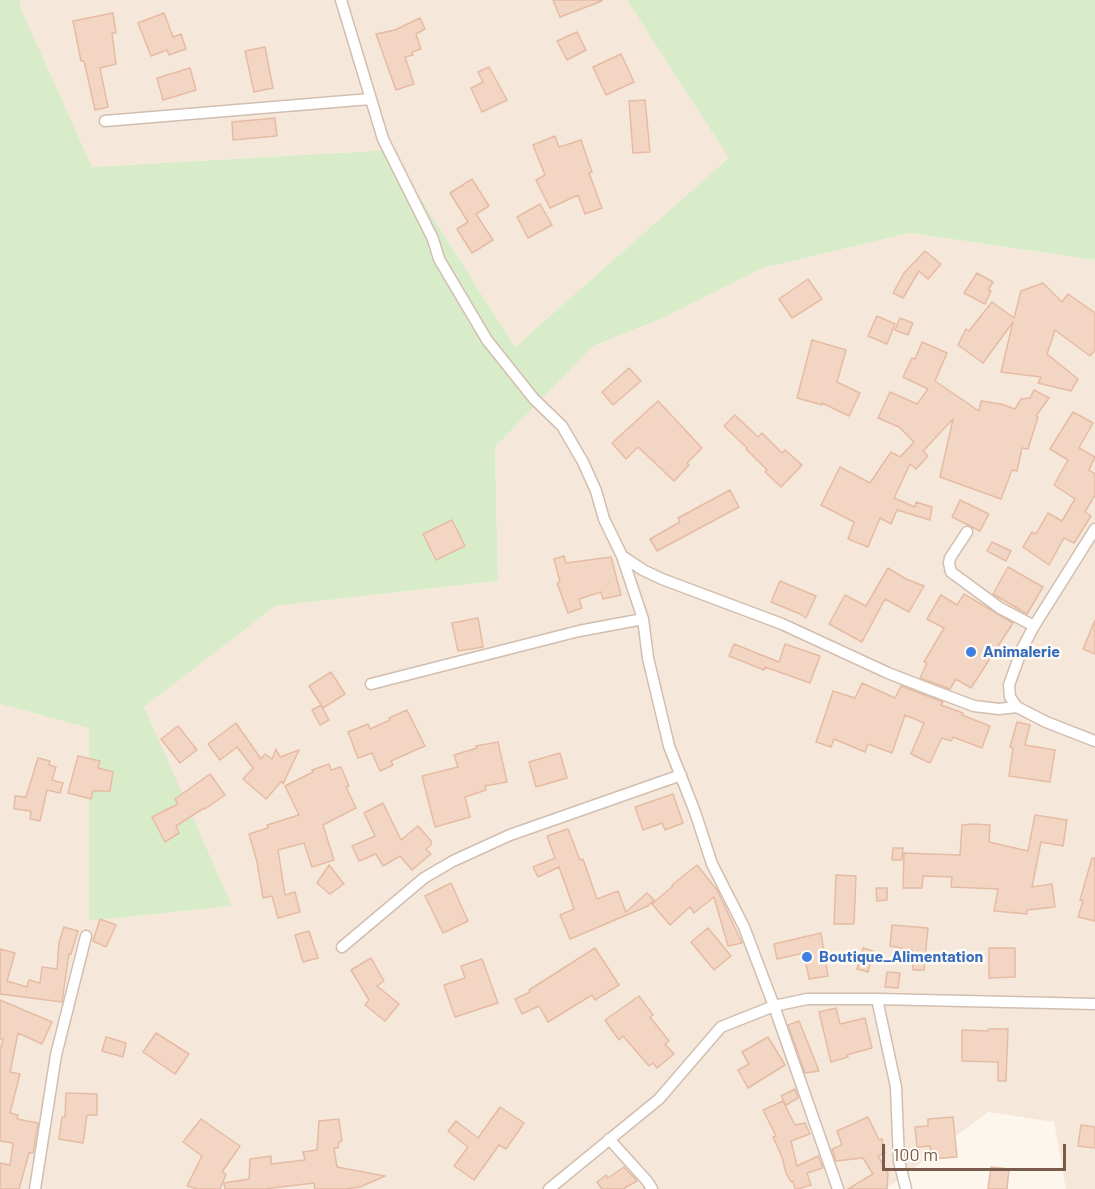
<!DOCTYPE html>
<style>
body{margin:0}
#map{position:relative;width:1095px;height:1189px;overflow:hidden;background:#fdf6ec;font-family:Barlow,sans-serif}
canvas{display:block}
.scale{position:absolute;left:882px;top:1144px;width:184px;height:27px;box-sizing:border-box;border:3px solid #7a5c4d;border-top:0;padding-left:8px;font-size:18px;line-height:21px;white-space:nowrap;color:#7a5c4d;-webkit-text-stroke:4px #fffaf3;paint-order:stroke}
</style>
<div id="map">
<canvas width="1095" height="1189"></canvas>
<div class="scale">100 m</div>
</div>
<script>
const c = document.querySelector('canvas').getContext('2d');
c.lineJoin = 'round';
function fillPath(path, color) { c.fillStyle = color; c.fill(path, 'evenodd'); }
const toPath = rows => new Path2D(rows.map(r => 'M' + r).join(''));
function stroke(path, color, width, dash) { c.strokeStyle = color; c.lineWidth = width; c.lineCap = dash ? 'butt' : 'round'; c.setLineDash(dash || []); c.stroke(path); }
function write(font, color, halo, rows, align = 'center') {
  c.font = font + ' Barlow,sans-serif'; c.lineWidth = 5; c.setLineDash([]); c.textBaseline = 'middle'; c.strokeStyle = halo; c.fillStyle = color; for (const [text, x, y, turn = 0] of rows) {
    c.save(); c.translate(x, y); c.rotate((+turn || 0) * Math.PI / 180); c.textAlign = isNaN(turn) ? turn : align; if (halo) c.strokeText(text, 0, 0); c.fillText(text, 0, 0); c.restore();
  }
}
fillPath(toPath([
 [21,0,627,0,730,158,515,347,390,150,92,167,18,5],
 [910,233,1095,260,1095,1189,1066,1189,1054,1122,988,1112,886,1189,0,1189,0,704,90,728,89,921,232,906,143,707,275,606,498,581,495,447,593,346,663,318,763,268]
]), '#f5e8da');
fillPath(toPath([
 [0,0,21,0,19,5,92,167,390,150,515,347,729,158,627,0,1095,0,1095,260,910,233,763,268,663,318,593,346,495,447,498,581,275,606,144,707,232,906,89,921,89,728,0,704]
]), '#d8ecc9');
const building = toPath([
 [553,0,601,0,602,1,560,17,553,0],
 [113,13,116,33,112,33,116,64,100,68,108,107,95,110,84,61,81,61,73,21,113,13],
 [164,13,173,37,181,34,186,49,169,55,167,50,151,56,138,23,164,13],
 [420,18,425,29,416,34,421,49,412,52,413,55,405,57,414,84,396,90,376,34,395,30,420,18],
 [577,32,586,50,567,60,557,41,577,32],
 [265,47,273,88,254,92,245,51,265,47],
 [621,54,634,82,606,95,593,67,621,54],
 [489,67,507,100,482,112,471,88,483,82,478,72,489,67],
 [190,68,196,90,163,100,157,78,190,68],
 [645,100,650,152,633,153,629,101,645,100],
 [275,118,277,136,233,140,232,122,275,118],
 [555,136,559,147,581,140,592,172,589,173,602,208,585,214,578,195,550,208,536,180,545,175,533,145,555,136],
 [472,179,489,206,476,214,493,240,472,253,457,229,468,222,450,193,472,179],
 [540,204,552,225,528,238,517,217,540,204],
 [925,251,941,264,928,279,919,271,903,298,893,293,904,273,925,251],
 [977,273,993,282,988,290,991,291,985,304,964,293,977,273],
 [808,279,822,299,792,318,779,299,808,279],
 [1043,283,1062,302,1068,294,1095,313,1095,350,1090,356,1055,330,1047,354,1078,379,1071,391,1038,383,1041,377,1001,372,1013,322,983,363,958,345,966,329,969,331,992,302,1014,318,1021,291,1043,283],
 [877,316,895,324,887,344,868,336,877,316],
 [900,318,913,323,908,335,895,330,900,318],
 [812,340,846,350,837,382,860,393,849,416,822,403,822,405,797,398,812,340],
 [922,342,947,353,935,381,979,411,981,401,1001,404,1015,409,1021,399,1030,398,1034,390,1049,398,1036,416,1038,417,1028,449,1022,448,1017,471,1012,470,1001,499,940,477,953,419,923,451,928,456,916,469,910,464,894,498,915,507,916,502,932,507,930,520,897,510,891,524,880,518,868,547,848,539,854,522,821,505,840,467,870,483,891,452,900,457,914,442,899,427,878,418,890,392,917,404,928,389,903,377,912,358,915,359,922,342],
 [629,368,641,381,613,405,602,392,629,368],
 [658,401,702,448,687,463,689,465,674,481,638,447,626,459,612,443,658,401],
 [1073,412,1093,423,1079,448,1095,457,1089,470,1095,474,1095,495,1085,512,1091,516,1074,543,1064,538,1049,565,1023,547,1032,532,1036,534,1048,513,1062,521,1075,499,1054,485,1068,460,1050,449,1073,412],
 [735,415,758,437,762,433,782,453,785,450,802,465,781,487,765,472,767,470,746,449,747,448,724,426,735,415],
 [730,490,739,507,657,551,650,539,680,522,678,518,730,490],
 [960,500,989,514,980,531,952,517,960,500],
 [452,520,465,546,436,560,423,534,452,520],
 [992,542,1011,551,1006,561,987,551,992,542],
 [564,556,566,563,611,557,621,595,603,599,601,592,579,599,582,608,568,613,557,583,560,582,554,559,564,556],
 [1008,567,1043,587,1027,614,993,594,1008,567],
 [888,568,906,579,924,586,909,612,885,599,862,642,829,624,845,595,866,606,888,568],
 [780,581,816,596,806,618,800,614,771,602,780,581],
 [964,594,1013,623,971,688,956,679,950,689,920,678,927,663,924,662,944,628,927,619,941,595,957,605,964,594],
 [478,618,483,647,458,651,452,623,478,618],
 [1095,620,1095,654,1083,649,1095,620],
 [734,644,779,662,785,644,820,656,810,683,765,667,764,670,729,656,734,644],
 [331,672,345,694,323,708,309,686,331,672],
 [862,683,895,698,901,686,943,702,941,705,963,713,962,715,990,726,982,748,953,737,951,741,942,738,930,763,911,754,924,723,905,715,892,753,868,744,865,752,834,739,831,747,816,742,833,691,855,698,862,683],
 [321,705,329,720,320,725,312,710,321,705],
 [407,710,425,746,391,761,393,765,380,771,372,753,358,758,348,732,368,724,370,729,390,720,389,718,407,710],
 [1017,722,1030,725,1025,745,1055,750,1050,782,1009,776,1013,748,1010,747,1017,722],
 [236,723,261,759,265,754,272,759,276,749,280,757,299,750,283,784,282,781,266,799,243,779,253,768,237,747,220,760,208,744,236,723],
 [178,726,197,750,180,763,161,739,178,726],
 [498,742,507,782,485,786,486,790,465,797,470,817,435,827,422,776,458,767,454,755,477,748,476,746,498,742],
 [560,753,567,778,536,787,529,762,560,753],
 [78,756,100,761,98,768,113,772,110,791,93,791,91,799,68,793,78,756],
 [38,758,50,761,49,765,56,767,52,780,63,783,60,793,47,790,40,821,30,819,31,811,14,809,15,796,26,797,38,758],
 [329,764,331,770,341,767,349,786,346,787,356,808,323,825,334,860,312,867,304,843,278,850,285,895,295,892,300,912,278,918,272,896,263,898,257,862,249,834,268,828,267,825,299,815,285,786,313,772,312,770,329,764],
 [210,774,225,795,205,809,204,808,176,826,179,833,165,842,152,817,178,804,175,799,210,774],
 [673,794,683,823,665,830,662,823,643,830,635,807,673,794],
 [383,803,401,840,418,826,431,841,431,845,426,849,431,854,412,870,400,856,383,866,376,854,359,861,352,846,375,836,364,813,383,803],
 [1035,815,1067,820,1063,846,1041,842,1032,887,1052,884,1055,907,1027,910,1027,914,994,911,998,889,951,887,952,877,923,876,922,888,903,888,904,853,960,855,962,825,973,824,990,825,989,842,1028,851,1035,815],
 [568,829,580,860,583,859,597,899,618,891,626,912,647,893,654,900,648,906,570,939,560,915,574,909,559,867,538,877,533,867,555,858,547,836,568,829],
 [893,848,903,848,902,860,892,860,893,848],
 [1092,858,1095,858,1095,921,1078,917,1083,901,1080,900,1092,858],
 [329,865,344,884,330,894,317,883,329,865],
 [697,865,717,890,742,943,728,946,714,897,694,913,690,907,670,925,652,904,673,886,672,885,697,865],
 [836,875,856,876,854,924,834,924,836,875],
 [451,883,468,921,443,933,425,896,451,883],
 [876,888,887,888,887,900,877,901,876,888],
 [100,919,116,925,106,947,93,941,100,919],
 [892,925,928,928,924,970,913,970,912,950,890,946,892,925],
 [64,927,78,931,71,954,69,954,62,1002,0,994,0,949,15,953,7,981,27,987,29,980,40,983,42,967,57,969,59,942,64,927],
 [708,928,731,956,714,970,691,942,708,928],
 [309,931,318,958,303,962,295,935,309,931],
 [821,933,828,976,809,979,804,953,777,959,774,944,821,933],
 [595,948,619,985,595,1000,592,995,548,1022,539,1006,522,1014,515,999,530,992,529,990,595,948],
 [863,948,873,951,868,972,857,969,863,948],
 [989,948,1015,948,1015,977,989,978,989,948],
 [371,958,384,981,377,986,399,1004,385,1021,365,1005,369,1000,351,970,371,958],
 [482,959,498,1003,455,1017,444,985,465,978,461,966,482,959],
 [887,972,900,973,898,988,885,987,887,972],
 [639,996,653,1015,650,1017,669,1041,665,1044,674,1054,657,1068,653,1063,649,1066,623,1036,619,1040,605,1020,639,996],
 [0,1000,52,1022,42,1044,18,1033,10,1072,20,1074,10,1113,18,1115,17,1119,38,1123,33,1153,29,1153,19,1189,0,1189,0,1163,10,1165,13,1143,0,1141,0,1051,3,1039,0,1039,0,1000],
 [836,1008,840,1024,865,1018,872,1048,847,1055,848,1057,831,1062,819,1012,836,1008],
 [799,1021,819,1071,805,1073,788,1025,799,1021],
 [989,1029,1008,1029,1006,1081,998,1081,998,1062,962,1061,962,1030,988,1031,989,1029],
 [156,1033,189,1054,175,1074,143,1052,156,1033],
 [106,1037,126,1043,123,1057,102,1051,106,1037],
 [768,1037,785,1065,748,1088,738,1070,749,1064,742,1052,768,1037],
 [795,1089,798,1098,786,1105,781,1096,795,1089],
 [66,1093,97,1094,97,1115,87,1115,83,1143,59,1139,62,1117,65,1117,66,1093],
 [783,1101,795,1125,805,1123,810,1134,791,1141,797,1166,818,1156,823,1168,807,1173,811,1185,798,1189,795,1189,793,1181,791,1182,786,1173,782,1157,773,1137,776,1136,763,1110,783,1101],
 [500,1107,524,1123,506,1149,499,1145,474,1180,454,1166,468,1147,448,1131,456,1121,478,1138,500,1107],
 [868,1117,879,1140,882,1139,885,1153,878,1156,888,1173,887,1189,848,1189,873,1174,863,1158,836,1161,832,1149,842,1145,837,1131,868,1117],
 [953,1117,957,1157,932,1159,930,1146,917,1147,915,1127,928,1126,928,1119,953,1117],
 [201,1119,240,1146,222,1172,226,1174,220,1189,197,1189,187,1186,202,1156,183,1142,201,1119],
 [339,1119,342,1141,339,1142,338,1148,334,1148,337,1167,385,1176,360,1187,345,1189,315,1189,314,1183,264,1189,225,1189,224,1183,249,1179,250,1159,271,1156,271,1164,305,1160,303,1152,317,1150,319,1121,339,1119],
 [1081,1125,1095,1127,1095,1148,1078,1146,1081,1125],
 [624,1167,637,1181,623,1189,602,1189,597,1182,606,1175,608,1178,624,1167],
 [991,1167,1009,1169,1007,1189,988,1189,991,1167]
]);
fillPath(building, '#f3d5c3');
stroke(building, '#e6bba3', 1.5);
const minor = toPath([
 [341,0,383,139,433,239,439,259,487,340,534,399,562,426,583,462,596,491,604,519,622,556,643,619,648,658,669,746,695,812,712,864,744,927,774,1006,838,1189],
 [105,121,370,99],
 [1095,529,1034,626,1022,649,1009,685,1010,697,1017,707,1046,722,1095,741],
 [967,532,950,558,949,563,951,572,1000,608,1034,626],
 [622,556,643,570,662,579,782,624,888,673,929,689,974,706,999,709,1017,707],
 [371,684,579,631,643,619],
 [342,947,424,878,453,861,510,835,681,775],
 [877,999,896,1087,899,1161,906,1189],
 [609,1139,647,1181,652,1189],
 [35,1189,56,1055,86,936],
 [549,1189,659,1099,721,1027,774,1006,807,999,877,999,1095,1004]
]);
stroke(minor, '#d1beb0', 13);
stroke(minor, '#fff', 10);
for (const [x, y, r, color] of [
 [971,652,6,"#3f7fe0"],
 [807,957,6,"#3f7fe0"]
]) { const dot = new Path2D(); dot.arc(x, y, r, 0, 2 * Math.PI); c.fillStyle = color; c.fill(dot); stroke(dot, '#fffaf3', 2); }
write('bold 16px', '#366cbe', '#fffaf3', [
 ["Animalerie",983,652],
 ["Boutique_Alimentation",819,957]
], 'left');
</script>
